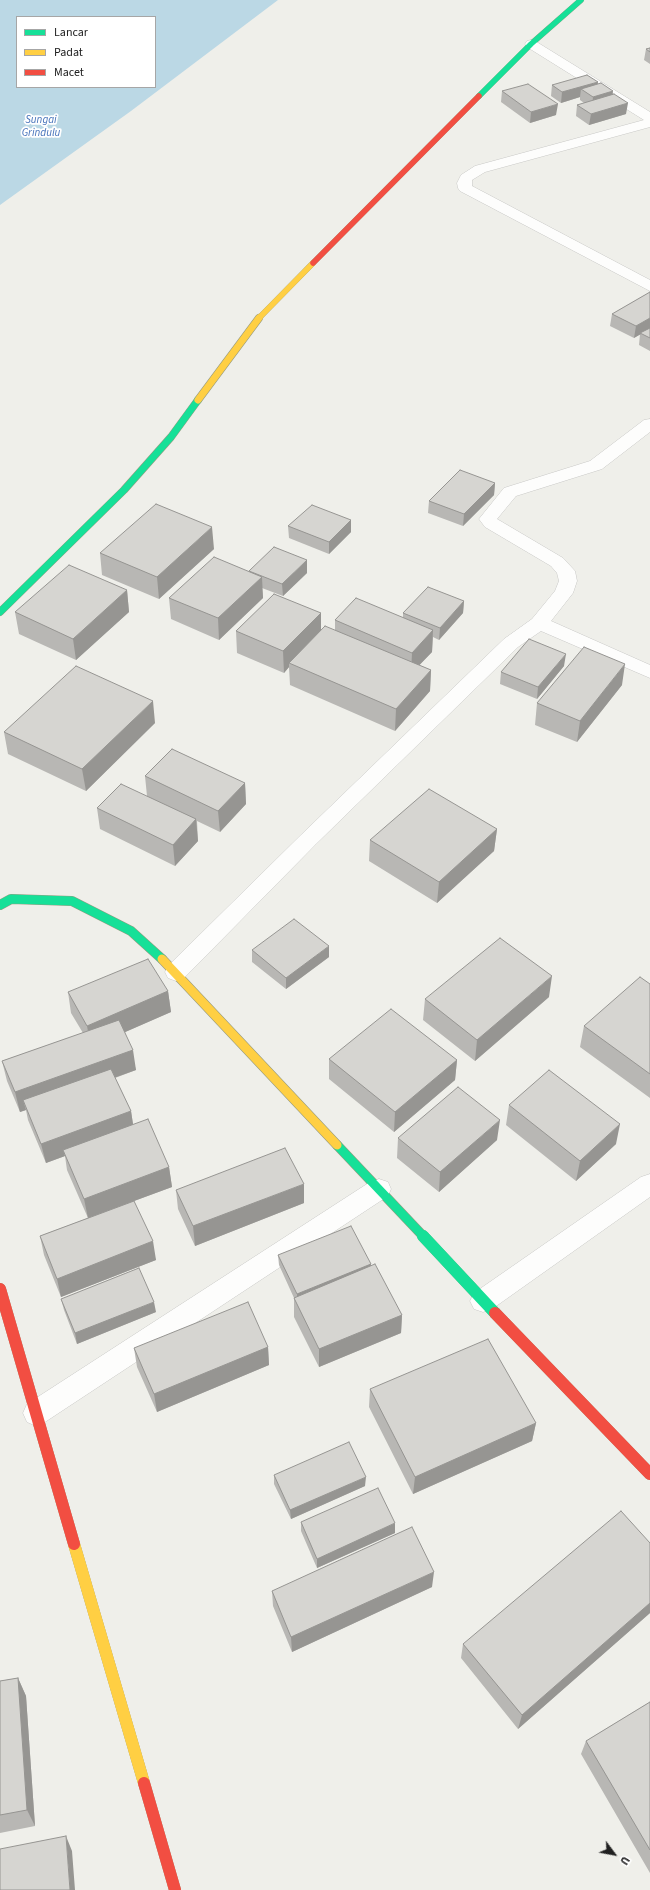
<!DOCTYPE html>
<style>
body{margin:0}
#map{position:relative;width:650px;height:1890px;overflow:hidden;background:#efefea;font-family:"Source Sans 3",sans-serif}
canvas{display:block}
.legend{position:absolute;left:16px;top:16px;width:140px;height:72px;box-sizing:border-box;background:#fff;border:1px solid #a6a6a6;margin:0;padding:5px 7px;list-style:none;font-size:12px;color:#212121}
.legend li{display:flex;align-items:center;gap:8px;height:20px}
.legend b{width:20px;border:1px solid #a6a6a6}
.north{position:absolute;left:594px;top:1834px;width:40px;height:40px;-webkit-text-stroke:3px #fff;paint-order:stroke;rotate:122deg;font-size:11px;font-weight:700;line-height:16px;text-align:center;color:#212121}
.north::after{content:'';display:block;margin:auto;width:14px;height:18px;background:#212121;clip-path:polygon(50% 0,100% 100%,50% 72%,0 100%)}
</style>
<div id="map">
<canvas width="650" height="1890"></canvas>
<ul class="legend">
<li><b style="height:5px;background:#16e098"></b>Lancar</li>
<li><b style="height:5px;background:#ffcf43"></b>Padat</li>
<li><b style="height:5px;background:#f24e42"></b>Macet</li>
</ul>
<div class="north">U</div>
</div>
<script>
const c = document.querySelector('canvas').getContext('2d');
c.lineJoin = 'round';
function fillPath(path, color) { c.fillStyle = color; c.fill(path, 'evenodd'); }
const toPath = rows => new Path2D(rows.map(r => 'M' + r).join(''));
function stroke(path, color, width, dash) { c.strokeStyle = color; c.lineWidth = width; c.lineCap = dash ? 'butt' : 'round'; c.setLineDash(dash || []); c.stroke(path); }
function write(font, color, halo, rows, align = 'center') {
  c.font = font + ' "Source Sans 3",sans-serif'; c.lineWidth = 3.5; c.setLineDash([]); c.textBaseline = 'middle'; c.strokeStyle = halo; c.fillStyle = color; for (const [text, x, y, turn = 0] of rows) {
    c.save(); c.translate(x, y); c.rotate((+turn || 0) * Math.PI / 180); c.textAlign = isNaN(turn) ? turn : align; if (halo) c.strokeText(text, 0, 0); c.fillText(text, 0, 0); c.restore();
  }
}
fillPath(toPath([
 [0,0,278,0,131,111,0,205],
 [17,17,155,17,155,87,17,87]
]), '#bbd8e5');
const street = toPath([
 [531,40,535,41,650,112,650,127,485,172,472,180,472,186,650,280,650,291,460,191,458,188,457,183,461,175,475,166,644,120,527,47,525,44,527,41,531,40],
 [650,419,650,432,602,469,516,496,497,519,563,558,575,571,577,581,573,593,551,621,650,665,650,678,541,631,518,647,316,844,184,978,176,981,168,978,165,972,168,966,302,834,504,639,532,619,555,591,559,581,557,573,551,566,485,527,479,519,504,488,590,461,644,420,650,419],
 [650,1174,650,1197,492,1309,483,1312,474,1309,470,1301,474,1293,641,1177,650,1174],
 [379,1179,388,1182,391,1189,388,1196,45,1422,36,1426,27,1422,23,1413,27,1404,370,1182,379,1179]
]);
const fastFar3 = toPath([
 [479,96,531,44,581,0]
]);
const fastFar2 = toPath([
 [0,612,124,490,171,437,198,400]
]);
const fastFar1 = toPath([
 [0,905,11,899,72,901,131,931,162,959],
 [337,1145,424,1237]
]);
const fast = toPath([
 [423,1236,495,1313]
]);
const slowFar3 = toPath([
 [258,319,313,263]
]);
const slowFar2 = toPath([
 [198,400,259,318]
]);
const slowFar1 = toPath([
 [162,959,337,1145]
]);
const slow = toPath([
 [74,1544,144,1783]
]);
const jamFar1 = toPath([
 [313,263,479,96]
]);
const jam = toPath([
 [0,1289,74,1544],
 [495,1313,650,1474],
 [144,1783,175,1890]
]);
stroke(street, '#c8c8c6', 1);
stroke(fastFar3, '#969b80', 6);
stroke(fastFar2, '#969b80', 8);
stroke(fastFar1, '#969b80', 10);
stroke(fast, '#969b80', 12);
stroke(slowFar3, '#969b80', 6);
stroke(slowFar2, '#969b80', 8);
stroke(slowFar1, '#969b80', 10);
stroke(slow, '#969b80', 12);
stroke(jamFar1, '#969b80', 6);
stroke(jam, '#969b80', 12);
fillPath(street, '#fdfdfc');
stroke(fastFar3, '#16e098', 5.5);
stroke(fastFar2, '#16e098', 7);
stroke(fastFar1, '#16e098', 9);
stroke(fast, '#16e098', 12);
stroke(slowFar3, '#ffcf43', 5.5);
stroke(slowFar2, '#ffcf43', 7);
stroke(slowFar1, '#ffcf43', 9);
stroke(slow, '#ffcf43', 12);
stroke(jamFar1, '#f24e42', 5.5);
stroke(jam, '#f24e42', 12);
fillPath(toPath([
 [650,48,650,64,644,60,646,49],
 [597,84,613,94,626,114,589,125,576,116,577,105,584,103,580,100,580,97,561,103,551,96,552,85],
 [502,91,556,115,530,123,501,102],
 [650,292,650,351,639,345,640,334,634,338,610,326,612,314],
 [495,483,494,495,463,526,428,513,429,501],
 [351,520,351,532,329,554,289,538,288,526],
 [214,549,159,599,102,575,100,553],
 [249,571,307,573,283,596,262,588,263,598,219,640,171,619,169,598],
 [127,590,129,612,76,660,19,634,15,612],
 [464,601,463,613,439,640,433,637,432,652,419,665,431,670,430,691,395,731,290,685,289,667,284,673,237,653,236,631,321,613,321,630,335,630,335,620,403,618,403,613],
 [564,666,537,699,500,684,501,672],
 [622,685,577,742,535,725,537,703],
 [155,723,86,791,8,754,4,732],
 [145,776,245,783,246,804,220,832,197,821,198,841,175,866,100,829,97,808,147,796],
 [497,829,494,851,437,903,369,861,370,840],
 [252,950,329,957,286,989,252,962],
 [650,984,650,1098,580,1047,584,1026],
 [168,991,171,1012,125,1032,136,1070,115,1078,131,1111,133,1124,169,1167,172,1187,134,1201,156,1260,61,1297,44,1255,40,1236,88,1218,67,1170,65,1156,46,1163,28,1120,26,1110,20,1112,7,1081,2,1061,83,1033,71,1013,68,992],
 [549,997,475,1061,423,1020,425,999],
 [329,1059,457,1060,455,1080,394,1132,329,1079],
 [509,1105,616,1144,576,1181,506,1125],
 [398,1138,497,1140,439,1192,397,1158],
 [176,1190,304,1203,195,1246,178,1209],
 [278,1255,371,1264,371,1266,402,1315,401,1333,319,1367,294,1317,294,1298,279,1265],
 [61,1299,156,1312,77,1344,64,1310],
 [268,1347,269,1365,157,1412,137,1367,134,1348],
 [370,1389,536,1423,532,1441,413,1494,369,1407],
 [274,1475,365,1486,291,1519,274,1484],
 [301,1522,395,1533,317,1568,301,1531],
 [650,1543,650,1613,518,1729,461,1658,463,1644],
 [432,1587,292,1652,273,1606,272,1591],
 [18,1678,26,1696,35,1826,0,1833,0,1681],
 [650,1702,650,1873,581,1754,586,1741]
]), '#b8b7b4');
fillPath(toPath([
 [598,82,597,93,581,89,580,97,561,103,562,92],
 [613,91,612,102,592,108,593,97],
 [628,103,626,114,589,125,591,114],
 [558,104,556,115,530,123,531,112],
 [650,318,650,329,634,338,636,326],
 [495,483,494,495,463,526,464,514],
 [351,520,351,532,329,554,329,542],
 [212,527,214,549,159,599,157,577],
 [307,560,307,573,283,596,282,584],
 [262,577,263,598,219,640,218,618],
 [127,590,129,612,76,660,73,639],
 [464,601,463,613,439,640,440,628],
 [321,613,321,635,289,663,289,667,284,673,283,651],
 [433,630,432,652,411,674,412,653],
 [566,654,564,666,537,699,538,687],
 [625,664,622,685,577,742,580,721],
 [431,670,430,691,395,731,396,709],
 [153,701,155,723,86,791,82,769],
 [245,783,246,804,220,832,218,811],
 [196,819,198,841,175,866,173,845],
 [497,829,494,851,437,903,439,882],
 [329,946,329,957,286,989,286,978],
 [552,976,549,997,475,1061,477,1040],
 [168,991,171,1012,91,1047,87,1026],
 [133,1050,136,1070,27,1109,23,1100,26,1110,20,1112,15,1092],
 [457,1060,455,1080,394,1132,395,1112],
 [131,1111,134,1131,63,1150,65,1156,46,1163,41,1144],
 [500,1120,497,1140,439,1192,440,1172],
 [620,1124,616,1144,576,1181,580,1161],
 [169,1167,172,1187,88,1218,84,1199],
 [304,1184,304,1203,195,1246,193,1226],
 [153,1241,156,1260,61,1297,57,1279],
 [371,1264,371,1274,297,1304,297,1294],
 [154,1302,156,1312,77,1344,75,1333],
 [402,1315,401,1333,319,1367,319,1349],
 [268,1347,269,1365,157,1412,154,1394],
 [536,1423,532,1441,413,1494,415,1477],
 [366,1477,365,1486,291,1519,290,1510],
 [395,1523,395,1533,317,1568,317,1559],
 [434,1572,432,1587,292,1652,291,1637],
 [650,1603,650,1613,518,1729,522,1715],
 [18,1678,26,1696,35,1826,27,1810],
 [66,1836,72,1851,75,1890,70,1890]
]), '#969592');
const building = toPath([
 [650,48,650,52,646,49,650,48],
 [587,75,598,82,562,92,552,85,587,75],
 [601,83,613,91,593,97,581,89,601,83],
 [528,84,558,104,531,112,502,91,528,84],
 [614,94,628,103,591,114,577,105,614,94],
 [650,292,650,318,636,326,612,314,650,292],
 [650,328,650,338,640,333,650,328],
 [460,470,495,483,464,514,429,501,460,470],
 [156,504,212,527,157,577,100,553,156,504],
 [312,505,351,520,329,542,288,526,312,505],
 [274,547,307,560,282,584,249,571,274,547],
 [214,557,262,577,218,618,169,598,214,557],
 [69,565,127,590,73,639,15,612,69,565],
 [428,587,464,601,440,628,403,613,428,587],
 [274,594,321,613,283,651,236,631,274,594],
 [356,598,433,630,412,653,335,620,356,598],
 [325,626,431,670,396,709,289,663,325,626],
 [529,639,566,654,538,687,501,672,529,639],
 [584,647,625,664,580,721,537,703,584,647],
 [76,666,153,701,82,769,4,732,76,666],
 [172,749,245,783,218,811,145,776,172,749],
 [121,784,196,819,173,845,97,808,121,784],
 [429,789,497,829,439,882,370,840,429,789],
 [294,919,329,946,286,978,252,950,294,919],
 [500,938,552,976,477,1040,425,999,500,938],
 [148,959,168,991,87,1026,68,992,148,959],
 [640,977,650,984,650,1074,584,1026,640,977],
 [391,1009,457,1060,395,1112,329,1059,391,1009],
 [119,1020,133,1050,15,1092,2,1061,119,1020],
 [111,1069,131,1111,41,1144,23,1100,111,1069],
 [549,1070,620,1124,580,1161,509,1105,549,1070],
 [458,1087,500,1120,440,1172,398,1138,458,1087],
 [148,1119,169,1167,84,1199,63,1150,148,1119],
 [285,1148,304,1184,193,1226,176,1190,285,1148],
 [134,1201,153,1241,57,1279,40,1236,134,1201],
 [351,1226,371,1264,297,1294,278,1255,351,1226],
 [375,1264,402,1315,319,1349,294,1298,375,1264],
 [139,1268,154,1302,75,1333,61,1299,139,1268],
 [248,1302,268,1347,154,1394,134,1348,248,1302],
 [488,1339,536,1423,415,1477,370,1389,488,1339],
 [349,1442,366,1477,290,1510,274,1475,349,1442],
 [378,1488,395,1523,317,1559,301,1522,378,1488],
 [621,1511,650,1543,650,1603,522,1715,463,1644,621,1511],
 [412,1527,434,1572,291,1637,272,1591,412,1527],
 [18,1678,27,1810,0,1815,0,1681,18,1678],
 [650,1702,650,1850,586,1741,650,1702],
 [66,1836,70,1890,0,1890,0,1849,66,1836]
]);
fillPath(building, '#d6d5d1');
stroke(building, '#969592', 1);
write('italic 11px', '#4572ba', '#fff', [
 ["Sungai",41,121],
 ["Grindulu",41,134]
]);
</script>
